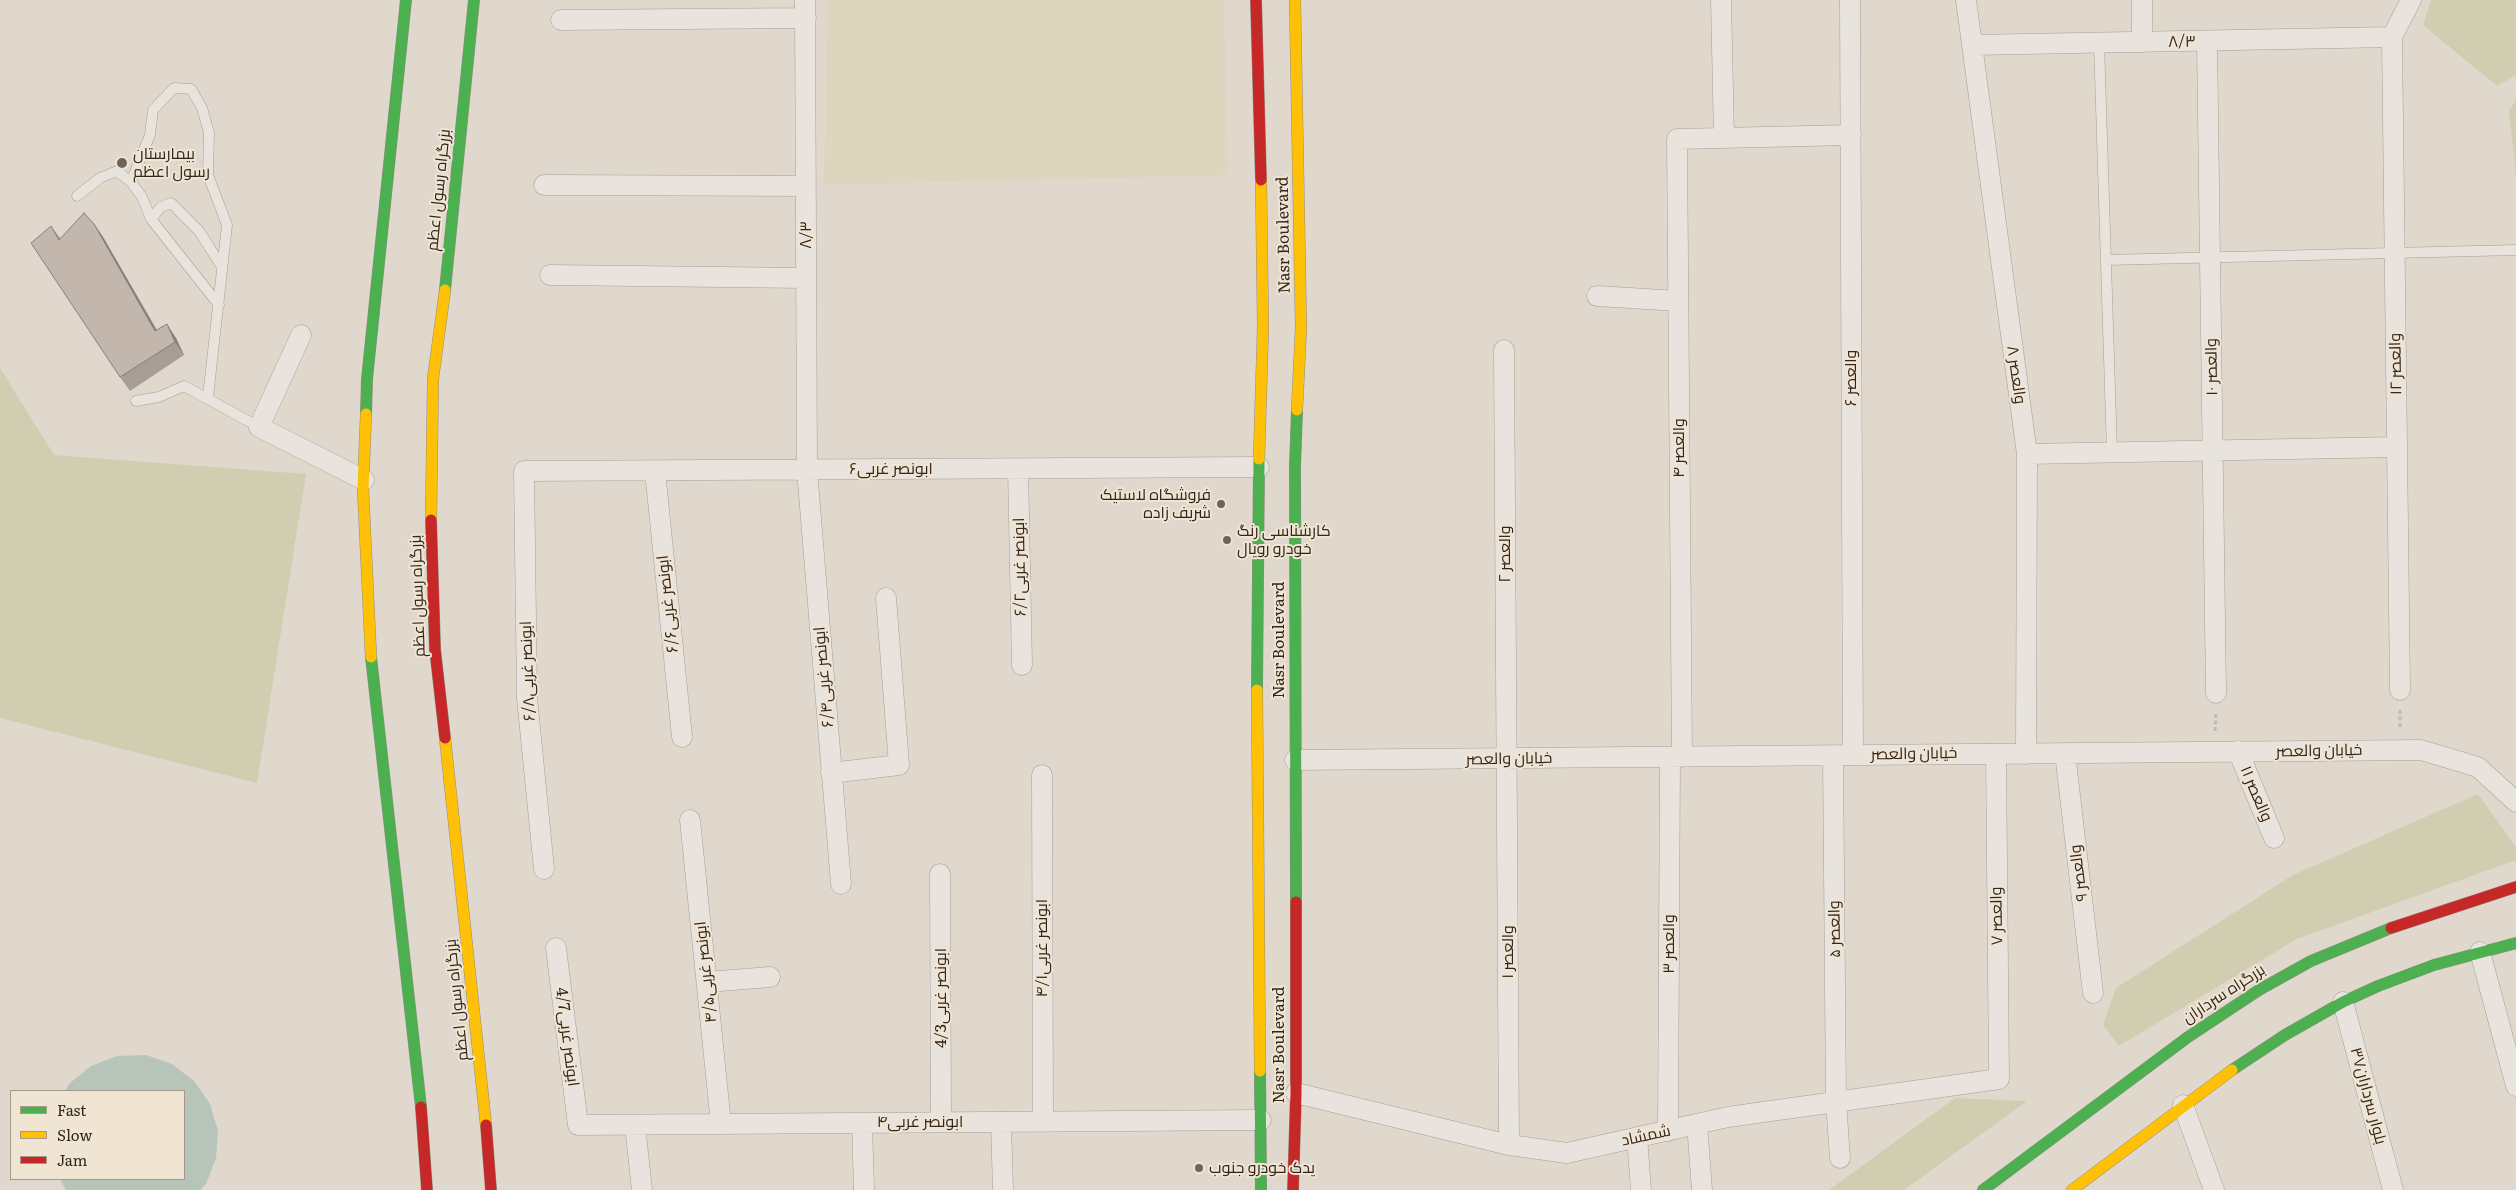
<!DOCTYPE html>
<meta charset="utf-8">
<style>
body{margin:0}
#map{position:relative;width:2516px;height:1190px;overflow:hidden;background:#e0d8cc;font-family:Literata,serif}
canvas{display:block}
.legend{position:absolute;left:10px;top:1090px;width:175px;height:90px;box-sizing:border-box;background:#f0e5d3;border:1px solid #a4998b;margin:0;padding:6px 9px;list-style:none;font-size:15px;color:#32261f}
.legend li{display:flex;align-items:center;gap:10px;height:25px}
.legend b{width:25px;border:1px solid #a4998b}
</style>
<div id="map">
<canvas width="2516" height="1190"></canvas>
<ul class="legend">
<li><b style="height:6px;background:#4caf50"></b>Fast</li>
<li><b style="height:6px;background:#ffc107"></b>Slow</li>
<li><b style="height:6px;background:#c62828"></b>Jam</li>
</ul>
</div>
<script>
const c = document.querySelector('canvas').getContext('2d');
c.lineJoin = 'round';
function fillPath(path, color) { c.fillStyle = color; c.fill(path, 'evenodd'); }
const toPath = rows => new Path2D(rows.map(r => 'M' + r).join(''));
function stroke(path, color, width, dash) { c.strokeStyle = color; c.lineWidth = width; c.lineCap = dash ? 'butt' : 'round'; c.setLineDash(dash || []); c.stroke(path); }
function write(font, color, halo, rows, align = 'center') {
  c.font = font + ' Literata,Cairo,serif'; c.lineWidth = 4; c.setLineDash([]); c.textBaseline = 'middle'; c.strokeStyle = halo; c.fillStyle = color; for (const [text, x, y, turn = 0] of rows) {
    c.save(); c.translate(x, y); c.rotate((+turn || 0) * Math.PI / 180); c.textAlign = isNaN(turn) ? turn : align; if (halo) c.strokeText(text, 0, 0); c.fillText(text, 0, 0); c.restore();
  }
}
fillPath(toPath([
 [828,0,1224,0,1228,175,824,185]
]), '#ded5be');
fillPath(toPath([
 [2431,0,2516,0,2516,75,2497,86,2423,25],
 [2516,101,2516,176,2509,110],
 [0,368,54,455,306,474,257,783,0,718],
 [2478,794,2516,847,2516,860,2297,939,2119,1046,2103,1025,2116,988,2293,875],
 [1955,1098,2027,1101,1904,1190,1829,1190]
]), '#d1cdb0');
fillPath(toPath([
 [146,1055,172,1064,194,1081,210,1104,218,1131,216,1158,206,1184,200,1190,66,1190,60,1179,184,1179,184,1091,65,1091,70,1083,91,1066,117,1056]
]), '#b7c4ba');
const lane = toPath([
 [2099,43,2112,452],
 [131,182,150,135,153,110,174,88,191,89,202,108,209,133,208,175,227,225,208,397],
 [77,196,100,178,117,171,131,182,142,197,151,219,219,305],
 [151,219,161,207,171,203,199,231,222,267],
 [2106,260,2516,250],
 [136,401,159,397,184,386,259,427]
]);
const street = toPath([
 [805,0,807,470,841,884],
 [1721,0,1724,138],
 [1850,0,1853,755],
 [1966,0,2027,454,2026,754],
 [561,20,806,18],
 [2207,41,2216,693],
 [2142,42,2142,0],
 [1972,45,2392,37],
 [544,185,806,186],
 [550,275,806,278],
 [1597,296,1678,301],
 [301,335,259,427,364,480],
 [1504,350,1509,1145],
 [2027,454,2397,447],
 [1018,469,1022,665],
 [655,471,682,737],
 [2400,690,2392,37,2411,0],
 [2238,751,2274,838],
 [2065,753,2093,993],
 [1833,755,1836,1102,1840,1158],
 [1682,757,1677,139,1851,135],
 [1295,760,2421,750,2478,767,2516,802],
 [831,773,899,765,886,598],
 [1042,775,1043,1122],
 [690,820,721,1124],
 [544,869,527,698,524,471,1259,467],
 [940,874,941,1122],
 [556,948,578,1125,1261,1120],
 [2480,952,2516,1086],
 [707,982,770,977],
 [2343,1002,2393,1190],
 [1296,1093,1509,1145,1567,1153,1728,1117,1999,1079,1996,754],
 [2183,1105,2214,1190],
 [1001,1122,1003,1190],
 [862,1123,864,1190],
 [1697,1124,1702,1190],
 [635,1125,642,1190],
 [1668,1131,1670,757],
 [1637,1137,1641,1190]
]);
const fast = toPath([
 [445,290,474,0],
 [366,414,367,379,406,0],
 [371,657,421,1107],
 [1257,690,1259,459],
 [1296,902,1295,467,1297,410],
 [2232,1070,2285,1035,2343,1002,2378,986,2434,965,2516,943],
 [1260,1071,1261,1190],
 [1983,1190,2188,1037,2259,990,2311,961,2391,928]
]);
const slow = toPath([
 [1295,0,1301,328,1297,410],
 [366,414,363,489,371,657],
 [1259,459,1263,327,1261,180],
 [431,520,433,379,445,290],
 [1257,690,1260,1071],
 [445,738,486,1125],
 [2072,1190,2232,1070]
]);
const jam = toPath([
 [1256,0,1261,180],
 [431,520,435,649,445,738],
 [2391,928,2516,887],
 [421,1107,427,1190],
 [486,1125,491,1190],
 [1293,1190,1296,1093,1296,902]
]);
stroke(lane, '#a59e95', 11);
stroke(street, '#a59e95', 21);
stroke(fast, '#958d85', 12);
stroke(slow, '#958d85', 12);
stroke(jam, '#958d85', 12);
stroke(toPath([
 [2400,710,2400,729],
 [2215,731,2216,712]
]), '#c1bbb4', 3, [4, 2.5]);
stroke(lane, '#e8e4dd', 10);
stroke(street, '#e8e4dd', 20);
stroke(fast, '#4caf50', 11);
stroke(slow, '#ffc107', 11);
stroke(jam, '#c62828', 11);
fillPath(toPath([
 [94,224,103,237,157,330,176,338,184,355,130,391,120,377,51,226,60,238]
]), '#a89d95');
fillPath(toPath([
 [94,224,103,237,165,345,155,331],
 [167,324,176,338,184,355,175,342]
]), '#888079');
const building = toPath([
 [84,213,94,224,155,331,167,324,175,342,120,377,31,243,51,226,59,240,84,213]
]);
fillPath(building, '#c3b7ad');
stroke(building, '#888079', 1);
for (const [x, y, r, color] of [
 [122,163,6,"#6f645c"],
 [1221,504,5,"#6f645c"],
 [1227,540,5,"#6f645c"],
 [1199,1168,5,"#6f645c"]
]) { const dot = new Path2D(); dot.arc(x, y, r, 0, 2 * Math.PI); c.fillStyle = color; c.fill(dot); stroke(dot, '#f0e5d3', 2); }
write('16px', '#32261f', '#f0e5d3', [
 ["۸/۳",2182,42,-1],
 ["بزرگراه رسول اعظم",439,190,-84],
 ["۸/۳",806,235,-90],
 ["Nasr Boulevard",1284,235,-91],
 ["والعصر ۱۲",2396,364,-91],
 ["والعصر ۱۰",2212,367,-91],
 ["والعصر ۸",2016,375,82],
 ["والعصر ۶",1851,378,-90],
 ["والعصر ۴",1679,448,-90],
 ["۶ابونصر غربی",891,469],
 ["والعصر ۲",1505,554,-90],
 ["۶/۲ابونصر غربی",1020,567,-91],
 ["بزرگراه رسول اعظم",418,596,-92],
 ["۶/۶ابونصر غربی",668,604,-96],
 ["Nasr Boulevard",1279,640,-90],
 ["۶/۸ابونصر غربی",528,671,-92],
 ["۶/۴ابونصر غربی",824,677,-95],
 ["خیابان والعصر",2319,751,-1],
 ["خیابان والعصر",1914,754,-1],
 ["خیابان والعصر",1509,759,-1],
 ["والعصر ۱۱",2256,794,67],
 ["والعصر ۹",2079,873,-97],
 ["والعصر ۷",1997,916,-91],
 ["والعصر ۵",1835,929,-91],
 ["والعصر ۳",1669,944,-90],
 ["۴/۱ابونصر غربی",1042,948,-90],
 ["والعصر ۱",1508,952,-90],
 ["۴/۵ابونصر غربی",706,972,-96],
 ["بزرگراه سرداران",2224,994,-33],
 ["4/3ابونصر غربی",941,998,-90],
 ["بزرگراه رسول اعظم",457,1000,-96],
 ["4/7ابونصر غربی",567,1037,83],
 ["Nasr Boulevard",1279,1045,-90],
 ["بلوار سرداران۳۷",2368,1096,75],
 ["۴ابونصر غربی",920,1122],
 ["شمشاد",1646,1136,-12]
]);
write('16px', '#32261f', '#f0e5d3', [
 ["بیمارستان",133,154],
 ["رسول اعظم",133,172],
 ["فروشگاه لاستیک",1211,495,"right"],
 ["شریف زاده",1211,513,"right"],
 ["کارشناسی رنگ",1237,531],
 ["خودرو رویال",1237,549],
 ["یدک خودرو جنوب",1209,1168]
], 'left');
</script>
